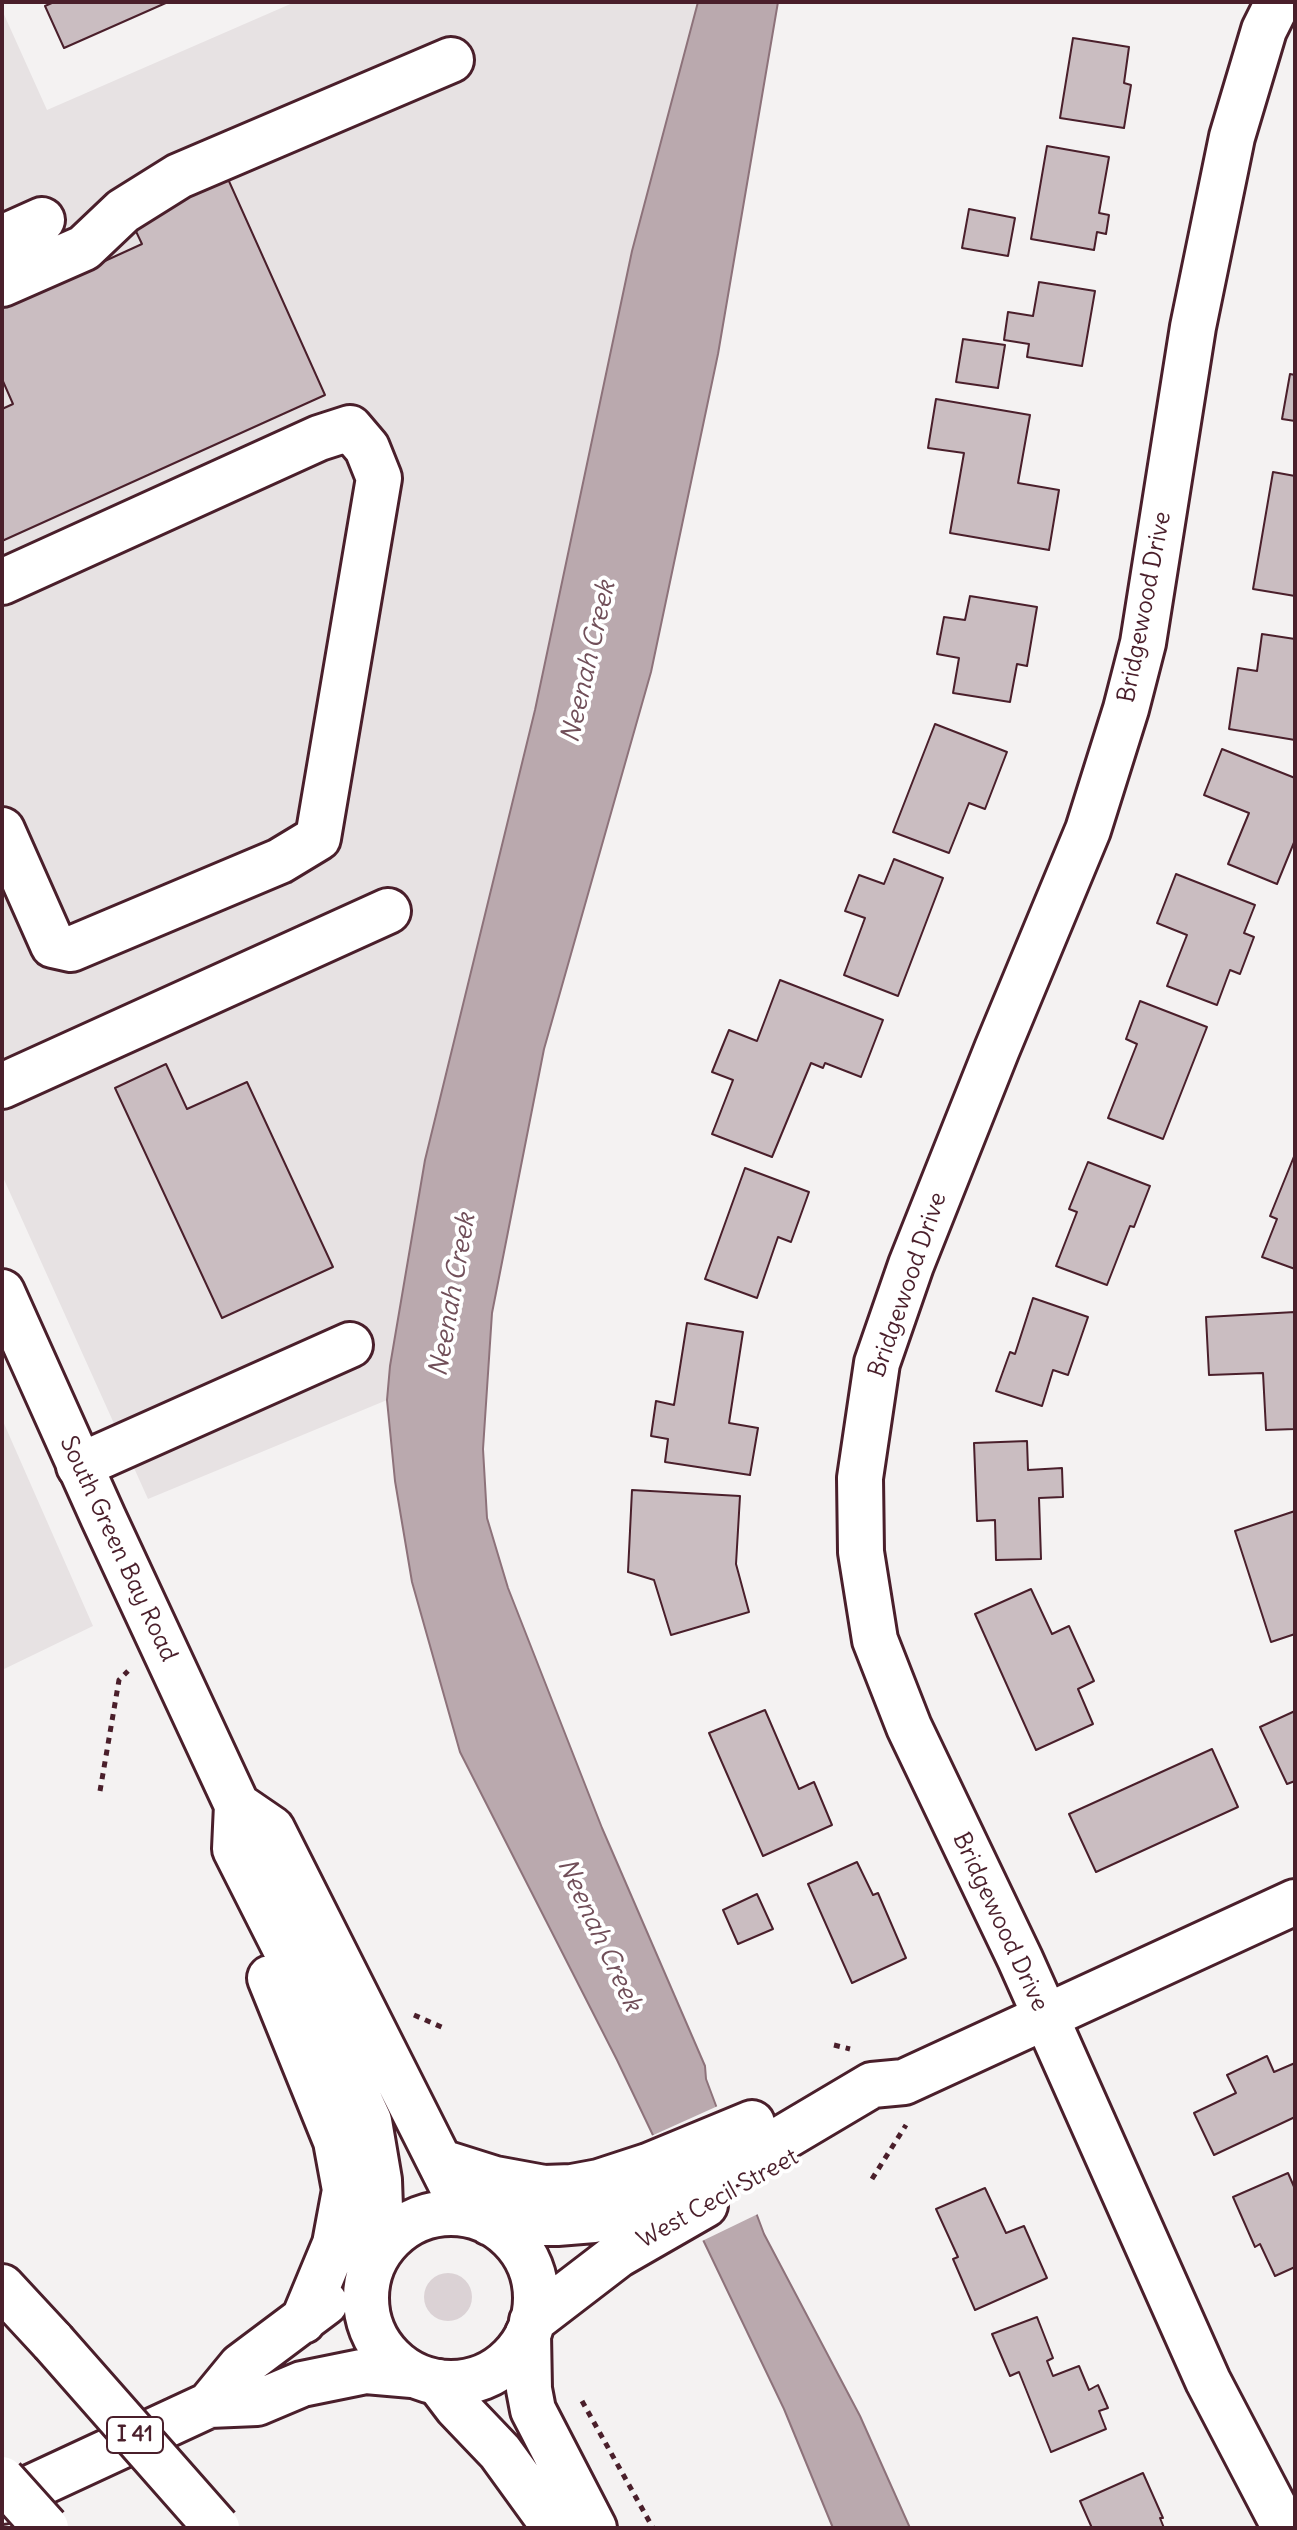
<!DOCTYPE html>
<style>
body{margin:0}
#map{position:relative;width:1297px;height:2530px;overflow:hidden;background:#f4f2f2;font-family:Delius,sans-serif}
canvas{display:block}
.frame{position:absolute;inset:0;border:4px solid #4a1f2b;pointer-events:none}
</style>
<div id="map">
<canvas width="1297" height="2530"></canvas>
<div class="frame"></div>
</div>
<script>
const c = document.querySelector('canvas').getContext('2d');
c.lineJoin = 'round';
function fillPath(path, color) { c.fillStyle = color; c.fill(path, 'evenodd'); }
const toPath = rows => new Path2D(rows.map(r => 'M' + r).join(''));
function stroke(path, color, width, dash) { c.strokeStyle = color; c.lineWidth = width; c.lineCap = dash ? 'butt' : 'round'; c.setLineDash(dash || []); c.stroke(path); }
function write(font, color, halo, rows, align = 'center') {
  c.font = font + ' Delius,sans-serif'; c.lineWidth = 8; c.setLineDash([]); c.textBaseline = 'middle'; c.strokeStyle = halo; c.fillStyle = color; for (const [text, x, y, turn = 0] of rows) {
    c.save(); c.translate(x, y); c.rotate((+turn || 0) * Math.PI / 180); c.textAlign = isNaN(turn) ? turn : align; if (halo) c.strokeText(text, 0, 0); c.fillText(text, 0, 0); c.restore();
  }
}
fillPath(toPath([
 [295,2,698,2,632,251,535,710,425,1160,390,1366,387,1400,148,1499,2,1175,2,10,47,110],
 [2,1419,93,1626,2,1670]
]), '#e7e2e3');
fillPath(toPath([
 '424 2297a24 24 0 1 1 48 0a24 24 0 1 1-48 0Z'
]), '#dbd2d5');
const water = toPath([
 [698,2,778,2,718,354,651,672,544,1049,492,1313,483,1449,487,1518,508,1588,602,1828,705,2066,706,2079,764,2234,860,2416,910,2528,833,2528,784,2409,617,2060,460,1752,412,1582,395,1481,387,1400,390,1366,425,1160,535,710,632,251,698,2]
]);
fillPath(water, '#baa9ae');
stroke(water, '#8d727a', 2);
fillPath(toPath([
 [720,2105,760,2213,700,2242,649,2137]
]), '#f4f2f2');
const building = toPath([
 [54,2,168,2,64,48,45,6,54,2],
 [1073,38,1129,47,1124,83,1131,85,1124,128,1060,118,1073,38],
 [1047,146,1109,157,1099,213,1109,215,1106,234,1097,232,1094,250,1031,239,1047,146],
 [228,179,325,395,2,541,2,409,13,404,2,379,2,308,142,244,132,223,228,179],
 [969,209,1015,218,1008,256,962,248,969,209],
 [1039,282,1095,291,1082,366,1027,357,1029,344,1004,340,1008,312,1033,316,1039,282],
 [963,339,1005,345,998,388,956,382,963,339],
 [1290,374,1295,375,1295,421,1282,419,1290,374],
 [936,399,1030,415,1018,483,1059,490,1049,550,950,533,964,453,928,448,936,399],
 [1273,472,1295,476,1295,596,1253,589,1273,472],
 [970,596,1037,607,1027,666,1017,664,1010,702,953,693,959,658,937,654,944,617,965,620,970,596],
 [1262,634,1295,639,1295,740,1229,729,1238,668,1257,671,1262,634],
 [935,724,1007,752,985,809,969,803,949,853,893,832,935,724],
 [1222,749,1295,778,1295,840,1277,884,1228,864,1249,813,1204,795,1222,749],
 [894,859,943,878,898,996,844,975,865,918,845,911,859,875,884,884,894,859],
 [1176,874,1255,905,1244,933,1254,937,1240,974,1230,970,1217,1005,1167,986,1187,935,1157,923,1176,874],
 [780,980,883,1020,861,1077,825,1063,823,1068,811,1063,772,1157,712,1134,733,1080,712,1072,729,1030,757,1041,780,980],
 [1140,1001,1207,1027,1163,1139,1108,1118,1137,1044,1126,1039,1140,1001],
 [166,1064,187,1109,247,1082,333,1267,222,1318,115,1088,166,1064],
 [1295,1154,1295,1269,1262,1257,1277,1219,1270,1216,1295,1154],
 [1088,1162,1150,1186,1134,1227,1130,1226,1107,1285,1056,1266,1077,1212,1069,1209,1088,1162],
 [745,1168,809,1192,791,1242,778,1237,757,1298,705,1279,745,1168],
 [1033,1298,1088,1317,1068,1375,1053,1370,1042,1406,996,1391,1010,1352,1015,1354,1033,1298],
 [1295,1312,1295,1429,1266,1430,1263,1373,1209,1375,1206,1317,1295,1312],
 [687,1323,743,1332,729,1423,758,1428,750,1475,665,1462,668,1439,651,1436,656,1401,674,1405,687,1323],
 [1027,1441,1028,1470,1062,1468,1063,1497,1039,1498,1041,1559,996,1560,995,1520,977,1521,974,1443,1027,1441],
 [632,1490,740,1496,736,1564,749,1612,671,1635,654,1580,628,1572,632,1490],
 [1295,1511,1295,1634,1271,1642,1235,1531,1295,1511],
 [1031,1589,1052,1634,1069,1626,1094,1681,1078,1689,1093,1724,1036,1750,975,1614,1031,1589],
 [765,1710,799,1789,814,1782,832,1825,763,1856,709,1733,765,1710],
 [1295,1711,1295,1781,1287,1784,1260,1727,1295,1711],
 [1212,1749,1238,1807,1096,1872,1069,1814,1212,1749],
 [857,1862,873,1895,878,1893,906,1958,852,1983,808,1884,857,1862],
 [757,1894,773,1929,738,1944,723,1910,757,1894],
 [1267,2056,1274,2072,1295,2063,1295,2117,1214,2155,1194,2113,1236,2093,1227,2075,1267,2056],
 [1288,2173,1295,2189,1295,2267,1275,2276,1260,2244,1255,2247,1233,2197,1288,2173],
 [985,2188,1006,2233,1024,2226,1047,2278,975,2310,953,2259,958,2257,936,2209,985,2188],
 [1037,2317,1053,2358,1047,2361,1053,2376,1079,2366,1089,2390,1098,2385,1108,2408,1099,2411,1106,2429,1051,2452,1019,2372,1010,2376,992,2334,1037,2317],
 [1143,2473,1163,2518,1160,2518,1164,2528,1092,2528,1080,2501,1143,2473]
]);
fillPath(building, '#cabdc1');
stroke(building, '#4a1f2b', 2);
const minor = toPath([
 [1278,2,1264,30,1232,137,1193,327,1143,643,1126,709,1088,830,997,1049,911,1265,877,1363,860,1478,861,1552,875,1640,909,1727,1020,1959,1208,2381,1285,2528],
 [2,238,42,220],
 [2,284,84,248,123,211,179,176,451,60],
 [2,582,319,438,350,428,367,448,379,478,318,838,280,861,71,949,53,945,2,830],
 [2,1086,388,911],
 [79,1466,350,1345],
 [528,2334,529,2389,533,2410,594,2528],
 [438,2382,457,2407,500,2452,555,2528]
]);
const major = toPath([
 [2,1292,103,1517,237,1805,235,1849,332,2041,369,2121,379,2180,380,2208,376,2257],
 [237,1805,272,1829,466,2214],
 [270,1978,336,2141,345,2190,335,2244,303,2321],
 [441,2162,495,2179,544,2188,572,2187,599,2182,648,2166,752,2123],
 '366 2298a85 85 0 1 1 170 0a85 85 0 1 1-170 0Z',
 [490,2223,557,2223,594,2220,654,2200,786,2136,872,2085,904,2082,1295,1902],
 [532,2321,618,2255,705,2205],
 [209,2405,241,2366,325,2303],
 [2,2501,209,2405,257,2403,302,2384,366,2371,412,2375]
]);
const highway = toPath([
 [2,2287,53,2342]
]);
stroke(minor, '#4a1f2b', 50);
stroke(major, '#4a1f2b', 50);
stroke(highway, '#4a1f2b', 50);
stroke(toPath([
 [100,1791,119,1680,128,1671],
 [414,2015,446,2029],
 [834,2045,850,2049],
 [872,2179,906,2125],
 [582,2401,653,2528]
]), '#4a1f2b', 5, [6, 6]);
stroke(minor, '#fff', 44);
stroke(major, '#fff', 44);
stroke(highway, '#fff', 44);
const highwayBridge = toPath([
 [53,2342,217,2528],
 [2,2479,46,2528]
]);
stroke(highwayBridge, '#4a1f2b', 50, []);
stroke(highwayBridge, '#fff', 44);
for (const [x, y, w] of [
 [135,2435,56]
]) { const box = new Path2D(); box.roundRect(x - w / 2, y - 18, w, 36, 6); c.fillStyle = '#fff'; c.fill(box); stroke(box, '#4a1f2b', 2); }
write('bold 22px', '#4a1f2b', null, [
 ["I 41",135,2435]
]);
write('24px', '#4a1f2b', '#fff', [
 ["Bridgewood Drive",1145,607,-79],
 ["Bridgewood Drive",908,1285,-71],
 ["South Green Bay Road",118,1549,65],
 ["Bridgewood Drive",1000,1922,65],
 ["West Cecil Street",718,2199,-29]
]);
write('italic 26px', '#714f59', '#fff', [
 ["Neenah Creek",589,662,-77],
 ["Neenah Creek",453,1295,-80],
 ["Neenah Creek",599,1935,65]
]);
</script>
